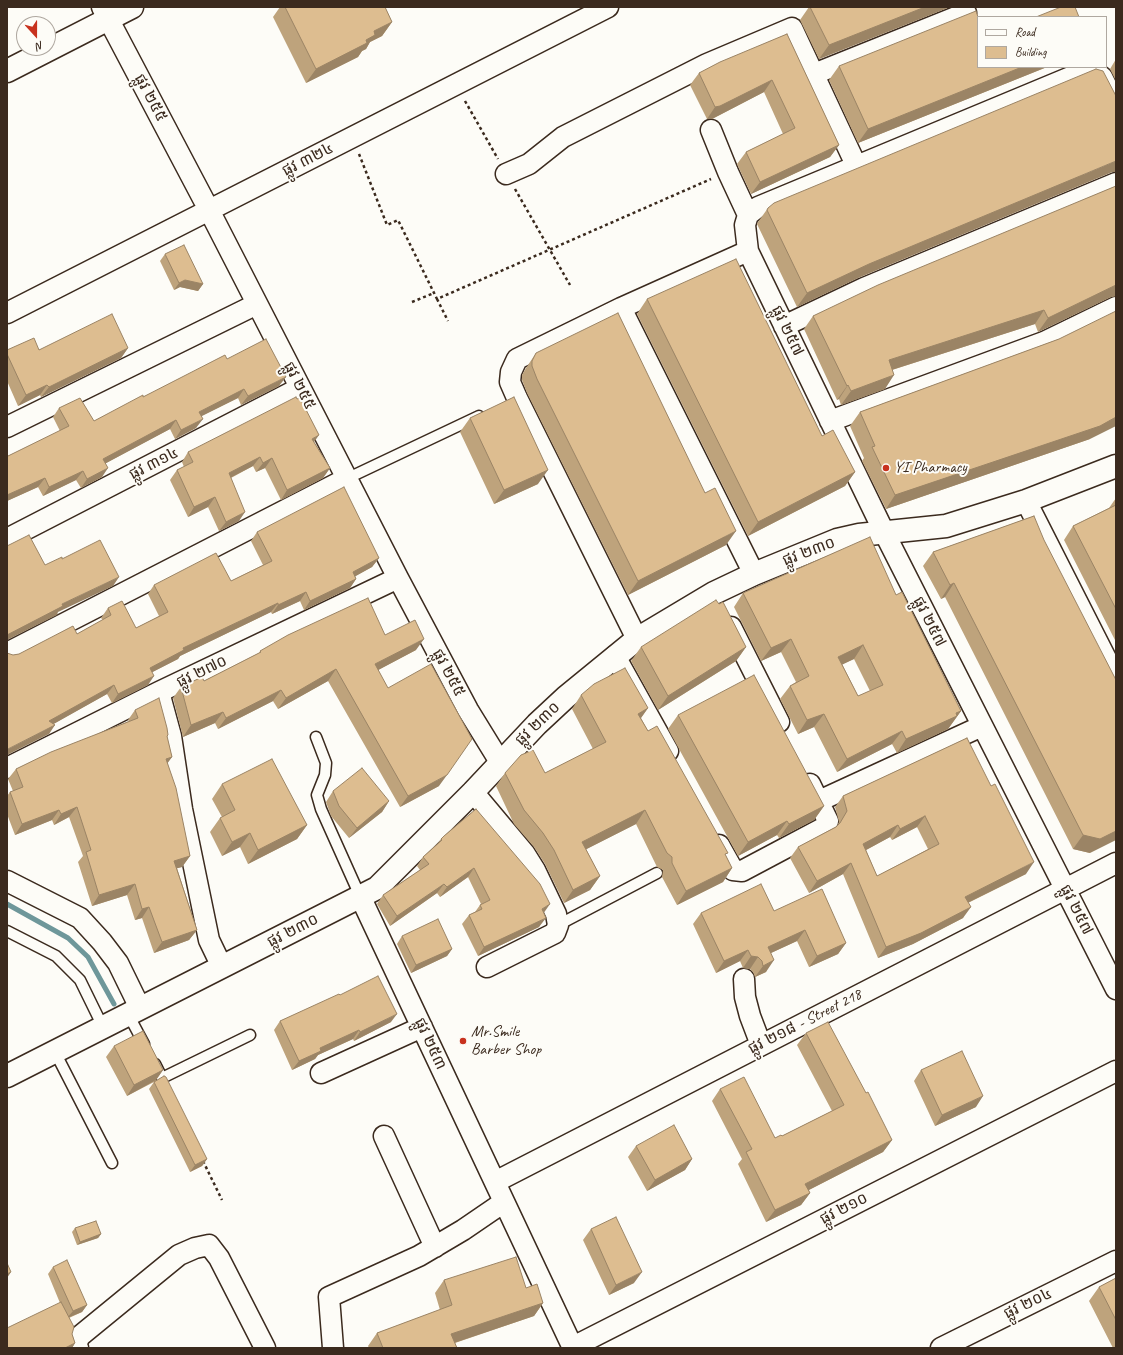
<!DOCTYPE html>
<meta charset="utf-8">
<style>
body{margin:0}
#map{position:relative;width:1123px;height:1355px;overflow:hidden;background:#fdfcf7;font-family:Caveat,sans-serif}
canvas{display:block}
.frame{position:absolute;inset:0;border:8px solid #3b2a1e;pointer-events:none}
.legend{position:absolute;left:977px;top:16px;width:130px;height:52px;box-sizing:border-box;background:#fdfcf7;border:1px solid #afa8a0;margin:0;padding:5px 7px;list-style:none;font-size:12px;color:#3b2a1e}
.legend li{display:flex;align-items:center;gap:8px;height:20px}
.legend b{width:20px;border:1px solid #afa8a0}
.north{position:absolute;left:16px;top:16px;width:40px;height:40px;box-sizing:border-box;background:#fdfcf7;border:1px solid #afa8a0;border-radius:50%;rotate:159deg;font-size:11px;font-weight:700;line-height:16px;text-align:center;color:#3b2a1e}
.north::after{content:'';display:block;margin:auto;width:14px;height:18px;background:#c8321e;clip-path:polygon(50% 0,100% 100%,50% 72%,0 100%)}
</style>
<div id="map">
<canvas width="1123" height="1355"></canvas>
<div class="frame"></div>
<ul class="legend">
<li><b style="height:5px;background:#fdfcf7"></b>Road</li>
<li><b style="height:11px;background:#ddbd90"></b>Building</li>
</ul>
<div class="north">N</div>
</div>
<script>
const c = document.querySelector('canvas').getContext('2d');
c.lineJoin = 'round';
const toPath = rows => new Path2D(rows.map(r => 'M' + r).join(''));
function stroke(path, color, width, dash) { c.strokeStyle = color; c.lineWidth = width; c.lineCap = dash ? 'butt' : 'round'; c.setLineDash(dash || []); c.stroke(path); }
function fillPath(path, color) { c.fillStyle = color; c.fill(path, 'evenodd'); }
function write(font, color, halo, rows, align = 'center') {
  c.font = font + ' Caveat,"Noto Sans Khmer",sans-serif'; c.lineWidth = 4; c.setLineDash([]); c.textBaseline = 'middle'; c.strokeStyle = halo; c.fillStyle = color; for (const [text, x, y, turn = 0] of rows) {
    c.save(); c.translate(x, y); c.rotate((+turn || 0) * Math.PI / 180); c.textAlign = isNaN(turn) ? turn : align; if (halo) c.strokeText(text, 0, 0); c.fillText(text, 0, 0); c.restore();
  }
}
stroke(toPath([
 [7,904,68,938,88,957,114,1004]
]), '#6e979a', 5);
const lane = toPath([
 [346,479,479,416],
 [316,737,326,763,325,775,317,795,321,809,360,896],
 [558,925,657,873],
 [7,931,56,956,80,980,103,1027],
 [128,1014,144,1044],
 [55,1052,112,1163],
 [155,1064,162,1078,250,1035]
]);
const street = toPath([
 [102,7,209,210,398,578,468,710,500,762],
 [814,74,966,13],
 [1116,105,1102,77,1096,73,1085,71,758,207,748,215,745,225,748,251,885,534,1116,989],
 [711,130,728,172,748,215],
 [506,174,529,164,563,137,707,64,792,28,856,165],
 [621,308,754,574],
 [7,313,608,7],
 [784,326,864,288,1116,183],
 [830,421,1044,342,1116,307],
 [7,427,257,304],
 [1026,501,1116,678],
 [7,539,300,388],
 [731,627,779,722],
 [637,639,517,398,510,382,511,372,517,359,621,308,748,251],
 [7,653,346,479],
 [615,656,668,751],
 [159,692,171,736,182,809,209,940,222,967],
 [7,768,159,692,398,578],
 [473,792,525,854,535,870,556,914,558,925,555,933,487,967],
 [819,801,982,726],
 [719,845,733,870,742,871,823,828,828,821,810,784],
 [7,881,80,918,102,942,118,963,140,1008],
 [360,896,573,1348],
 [744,979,745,997,750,1016,761,1045],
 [321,1073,422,1027],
 [384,1136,435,1247],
 [495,1182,1116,863],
 [573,1347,1116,1071],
 [78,1348,76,1344,80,1336,179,1255,195,1248,209,1245,219,1258,265,1348],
 [333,1348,329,1297,419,1256,463,1230,504,1202],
 [941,1348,1116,1261]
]);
const secondary = toPath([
 [7,71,132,7],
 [7,1076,377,888,473,792,537,724,566,697,637,639,714,593,754,574,837,540,859,535,946,526,1026,501,1116,466]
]);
stroke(lane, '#3b2a1e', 13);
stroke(street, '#3b2a1e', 23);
stroke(secondary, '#3b2a1e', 25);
stroke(toPath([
 [465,101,498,159],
 [359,154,387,225,398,220,437,299,711,179],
 [515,189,570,285],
 [437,299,448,321],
 [412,302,434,293],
 [203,1161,222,1200]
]), '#3b2a1e', 2.5, [3, 3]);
stroke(lane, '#fdfcf7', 10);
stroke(street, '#fdfcf7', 20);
stroke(secondary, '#fdfcf7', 22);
fillPath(toPath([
 [280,7,385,7,392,22,382,36,370,42,366,49,362,51,358,57,306,83,273,17],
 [809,7,950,7,819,59,800,20],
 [787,34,839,145,830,157,751,194,737,164,746,152,783,134,764,92,712,119,707,119,690,85,699,73],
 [1116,59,1116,81,1110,69],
 [839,66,978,67,1047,67,858,143,829,80],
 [1112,172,860,277,797,307,757,224,758,222,768,208],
 [1116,186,1116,296,1111,297,1038,332,1035,324,892,370,885,389,841,405,839,399,837,400,804,329,813,316],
 [165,254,203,284,198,291,180,287,174,290,160,261],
 [647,299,822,436,855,472,845,486,748,536,637,314],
 [1059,339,1090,439,886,509,862,461,864,458,850,426,860,412],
 [128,348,121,358,41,397,40,395,18,406,7,381,7,350],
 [536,353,705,493,726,545,628,595,527,393,522,380,522,375,526,368],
 [227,359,279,386,241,405,238,398,201,416,196,428,175,439,170,429,106,463,102,477,81,488,76,480,43,496,38,487,7,501,7,455,8,456,60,431,53,417,59,408,94,421,143,397],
 [470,418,538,484,494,504,460,432],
 [314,442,330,468,323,478,281,500,265,468,256,472,253,466,231,478,239,521,219,531,208,507,188,517,170,480,177,470,184,467,182,462,188,452],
 [1116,498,1116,642,1064,540,1073,526,1109,508],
 [1034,516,1090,853,1073,849,945,597,941,599,923,566,933,552],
 [257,532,379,558,372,567,355,576,356,579,350,588,304,610,300,601,272,614,271,612,180,656,178,659,152,672,148,685,112,703,107,694,53,724,49,734,7,654,13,655,19,654,77,634,103,620,101,618,108,608,136,628,159,616,148,594,154,585,231,581,263,565,251,541],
 [743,593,896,595,961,711,948,729,897,753,892,744,837,772,814,727,798,734,780,699,790,686,796,682,781,652,761,661,734,607],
 [854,659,870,691,858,696,842,664],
 [385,635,416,650,378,670,439,786,400,807,328,681,278,709,273,701,218,729,215,723,183,737,173,698,181,687,204,681,259,653,260,651],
 [641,647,746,647,736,661,658,710,631,661],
 [581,695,648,708,641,718,648,731,726,856,732,868,723,882,677,905,662,877,663,870,657,867,636,824,586,849,600,876,590,890,564,903,545,864,534,847,514,824,496,786,505,773,545,773,593,749,572,709],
 [135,710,168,735,167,737,172,757,167,763,190,856,182,867,177,868,197,930,189,940,154,953,142,918,135,920,127,895,92,906,78,862,83,856,69,817,54,825,52,820,15,835,7,814,7,796,10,792,13,791,8,779,16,769,129,721,128,720],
 [678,715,824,806,814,820,779,838,777,835,738,856,668,729],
 [967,738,1026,874,968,903,963,918,913,944,878,958,843,874,809,893,790,858,798,847,837,826,839,822,835,807,843,796],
 [917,827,928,849,877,876,866,850,890,837,892,840],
 [222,784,307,825,297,839,248,864,240,847,222,856,210,832,220,818,222,817,212,799],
 [333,791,389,801,382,812,349,838,331,816,326,802],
 [441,839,544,913,539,927,478,956,462,924,469,915,475,912,480,905,481,904,468,877,440,897,437,893,390,926,377,904,383,895,420,870,417,866,423,857,437,845],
 [774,911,846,943,838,954,809,967,797,941,771,953,766,972,755,977,753,972,750,969,743,968,740,961,716,973,693,924,701,913],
 [402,936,452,949,447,956,411,973,397,944],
 [340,995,391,1022,354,1041,353,1039,318,1055,315,1059,292,1070,274,1030,280,1021],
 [806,1033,866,1093,892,1140,883,1152,809,1190,810,1193,801,1205,766,1222,738,1164,742,1159,712,1101,720,1089,775,1138,782,1136,832,1111,797,1045],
 [114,1046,163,1070,156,1080,207,1159,202,1166,190,1172,149,1089,154,1082,127,1096,106,1057],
 [921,1070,976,1107,935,1126,914,1081],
 [636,1146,692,1159,685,1170,647,1191,628,1157],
 [75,1228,101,1234,98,1238,77,1245,72,1232],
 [591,1229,634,1283,609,1295,583,1240],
 [53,1267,87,1305,82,1312,69,1318,72,1334,75,1343,72,1348,7,1348,60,1303,48,1274],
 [1116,1278,1116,1348,1113,1348,1089,1301,1099,1287],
 [444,1280,526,1288,543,1303,534,1316,455,1343,457,1348,369,1348,368,1346,377,1333,440,1310,435,1293]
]), '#bea37c');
fillPath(toPath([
 [925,7,950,7,819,59,829,45],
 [392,22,382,36,370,42,366,49,362,51,358,57,306,83,316,69,366,40,374,31],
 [1022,67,1047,67,858,143,868,129],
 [772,80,764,92,712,119,707,119,715,107],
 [839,145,830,157,751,194,760,182],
 [1116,161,1116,172,1112,172,860,277,797,307,807,293,869,264],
 [185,280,203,284,198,291,180,287,174,290,179,283],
 [1116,285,1116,296,1111,297,1038,332,1048,318],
 [1044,310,1035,324,879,374,889,360],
 [128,348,121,358,41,397,49,387],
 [894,375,885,389,841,405,851,391],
 [286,377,279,386,241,405,248,396],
 [47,385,40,395,18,406,26,395],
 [848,385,839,399,837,400,847,386],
 [244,389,238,398,192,421,199,412],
 [1116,417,1116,426,1090,439,886,509,895,495],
 [203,419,196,428,175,439,181,430],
 [176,420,170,429,97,468,103,459],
 [319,435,312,445,312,439],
 [260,457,253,466,222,482,229,473],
 [272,458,265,468,256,472,263,463],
 [108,468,102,477,81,488,87,479],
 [330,468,323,478,281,500,287,490],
 [548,470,538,484,494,504,504,490],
 [83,471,76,480,43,496,49,487],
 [855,472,845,486,748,536,758,522],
 [45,478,38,487,7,501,7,495],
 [215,497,208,507,188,517,194,507],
 [245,512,239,521,219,531,226,522],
 [736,531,726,545,628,595,638,581],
 [379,558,372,567,347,581,353,572],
 [119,577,113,586,58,612,57,615,7,640,7,635,8,634,62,604],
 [356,579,350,588,304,610,310,601],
 [954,583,945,597,941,599,950,585],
 [306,592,300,601,272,614,278,605],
 [278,603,271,612,180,656,178,659,143,677,150,668,183,648],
 [424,639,416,650,367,676,375,664],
 [791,639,781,652,761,661,771,648],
 [863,645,854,659,829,671,838,657],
 [746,647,736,661,658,710,668,696],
 [336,669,328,681,278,709,286,698],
 [154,676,148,685,112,703,118,694],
 [114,685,107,694,43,730,49,721],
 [281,690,273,701,218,729,226,718],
 [648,708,638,722,638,714],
 [961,711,948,729,897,753,906,739],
 [223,712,215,723,183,737,191,725],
 [824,714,814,727,798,734,807,720],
 [55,725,49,734,7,755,7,750,8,749],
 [902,731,892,744,837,772,847,759],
 [172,757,164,768,166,759],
 [447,775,439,786,400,807,408,796],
 [389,801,382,812,349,838,357,828],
 [824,806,814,820,779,838,789,824],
 [77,807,69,817,54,825,61,814],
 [59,810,52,820,15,835,22,824],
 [645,810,636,824,573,856,582,842],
 [925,816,917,827,892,840,900,829],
 [787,821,777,835,738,856,748,842],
 [307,825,297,839,248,864,258,850],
 [898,825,890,837,855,856,863,844],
 [1116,831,1116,840,1090,853,1073,849,1083,835],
 [250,833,240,847,222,856,232,842],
 [190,856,182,867,167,871,174,861],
 [1034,862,1026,874,957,908,965,897],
 [851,863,843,874,809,893,817,881],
 [474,868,468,877,440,897,447,887],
 [732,868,723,882,677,905,686,891],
 [600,876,590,890,564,903,573,890],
 [135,884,127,895,92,906,99,895],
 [444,884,437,893,390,926,397,916],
 [550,904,543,914,542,909],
 [149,907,142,918,135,920,142,909],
 [971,907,963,918,913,944,878,958,886,947],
 [546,918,539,927,478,956,484,947],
 [197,930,189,940,154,953,162,942],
 [805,930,797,941,760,958,768,947],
 [846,943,838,954,809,967,817,956],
 [452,949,447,956,411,973,416,965],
 [748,950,740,961,716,973,724,961],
 [751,956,758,957,750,969,743,968],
 [774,960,766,972,755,977,763,966],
 [397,1014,391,1022,354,1041,360,1032],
 [359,1030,353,1039,318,1055,315,1059,292,1070,299,1061,320,1048],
 [163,1070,156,1080,127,1096,134,1085],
 [983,1096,976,1107,935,1126,942,1115],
 [892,1140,883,1152,797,1196,805,1184],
 [207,1159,202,1166,190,1172,195,1165],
 [692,1159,685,1170,647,1191,655,1180],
 [810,1193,801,1205,766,1222,775,1210],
 [101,1234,98,1238,77,1245,80,1242],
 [11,1272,7,1278,7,1274],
 [642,1272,634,1283,609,1295,616,1285],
 [543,1303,534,1316,442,1347,451,1334],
 [87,1305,82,1312,67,1318,73,1311],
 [75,1343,72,1348,65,1348]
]), '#9b8465');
const building = toPath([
 [285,7,385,7,392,22,374,31,375,35,366,40,367,43,316,69,285,7],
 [810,7,925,7,829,45,810,7],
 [1061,7,1075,7,1079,17,1036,17,1061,7],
 [976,11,978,17,978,67,1022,67,868,129,839,66,976,11],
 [787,34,839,145,760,182,746,152,795,128,772,80,720,106,715,107,699,73,720,62,787,34],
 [1096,69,1103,71,1116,96,1116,161,869,264,807,293,767,210,768,208,774,203,1096,69],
 [1116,186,1116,285,1048,318,1044,310,889,360,894,375,851,391,848,385,847,386,813,316,878,285,1116,186],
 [184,245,203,284,185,280,179,283,165,254,184,245],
 [736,259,822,436,833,430,855,472,758,522,647,299,736,259],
 [1116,311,1116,417,1100,426,895,495,872,447,875,446,860,412,1059,339,1116,311],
 [618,313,705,493,715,488,736,531,638,581,537,379,532,366,532,361,536,353,618,313],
 [112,314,128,348,49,387,47,385,26,395,7,354,7,350,34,338,39,350,112,314],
 [266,339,286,377,248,396,244,389,199,412,203,419,181,430,176,420,103,459,108,468,87,479,83,471,49,487,45,478,7,495,7,455,8,456,69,426,59,408,80,398,94,421,143,395,143,397,225,355,227,359,266,339],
 [296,397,297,399,300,398,319,435,312,439,330,468,287,490,272,458,263,463,260,457,229,473,245,512,226,522,215,497,194,507,177,470,193,462,188,452,296,397],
 [514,397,548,470,504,490,470,418,514,397],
 [344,487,379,558,353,572,356,579,310,601,306,592,278,605,278,603,183,648,184,650,150,668,154,676,118,694,114,685,49,721,55,725,8,749,7,750,7,653,13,655,19,654,73,626,77,634,111,615,108,608,122,601,136,628,168,612,154,585,216,553,231,581,272,561,257,532,344,487],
 [1116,505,1116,609,1073,526,1116,505],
 [1034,516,1044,540,1116,680,1116,831,1100,839,1083,835,954,583,950,585,933,552,1034,516],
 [29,535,45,565,62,557,62,559,100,540,119,577,62,604,63,606,7,635,7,546,29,535],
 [870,537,896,595,902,592,961,711,956,713,957,716,906,739,902,731,847,759,824,714,807,720,790,686,809,676,791,639,771,648,743,593,870,537],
 [863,645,883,685,858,696,838,657,863,645],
 [368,598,385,635,415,620,424,639,375,664,388,688,431,664,472,739,447,775,408,796,336,669,286,698,281,690,226,718,223,712,191,725,181,687,202,677,204,681,261,652,260,651,288,635,368,598],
 [716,600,719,604,723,602,746,647,668,696,641,647,716,600],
 [625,668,648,708,638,714,648,731,657,726,728,853,725,854,732,868,686,891,672,863,672,857,667,853,645,810,582,842,600,876,573,890,554,850,543,833,524,810,505,773,521,755,533,750,545,773,606,742,581,695,594,684,625,668],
 [754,675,824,806,789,824,787,821,748,842,678,715,754,675],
 [159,698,167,728,168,735,167,736,172,757,166,759,176,788,190,856,174,861,197,930,162,942,149,907,142,909,135,884,99,895,86,852,91,850,77,807,61,814,59,810,22,824,10,792,23,787,16,769,51,752,138,718,135,710,159,698],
 [967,738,991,786,995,784,1034,862,965,897,971,907,921,933,886,947,851,863,817,881,798,847,836,827,840,823,847,811,843,796,967,738],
 [925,816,939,844,877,876,863,844,898,825,900,829,925,816],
 [272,759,307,825,258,850,250,833,232,842,220,818,235,810,222,784,272,759],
 [362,768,389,801,357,828,339,806,333,791,362,768],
 [476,809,540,884,550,904,542,909,546,918,484,947,469,915,482,909,480,905,490,900,474,868,447,887,444,884,397,916,383,895,429,864,423,857,442,840,441,839,444,836,476,809],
 [761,884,774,911,822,889,846,943,817,956,805,930,768,947,774,960,763,966,762,961,758,957,751,956,748,950,724,961,701,913,761,884],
 [438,919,452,949,416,965,402,936,438,919],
 [378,976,397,1014,360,1032,359,1030,320,1048,321,1051,299,1061,280,1021,339,994,340,995,378,976],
 [828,1022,866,1093,868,1092,892,1140,805,1184,810,1193,775,1210,746,1152,752,1149,720,1089,744,1077,775,1138,781,1135,782,1136,844,1105,806,1033,828,1022],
 [143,1031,163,1070,134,1085,114,1046,143,1031],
 [962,1051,983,1096,942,1115,921,1070,962,1051],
 [164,1076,166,1077,207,1159,195,1165,154,1082,164,1076],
 [674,1125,692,1159,655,1180,636,1146,674,1125],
 [616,1217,642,1272,616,1285,591,1229,616,1217],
 [96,1221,101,1234,80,1242,75,1228,96,1221],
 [516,1257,526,1288,537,1284,543,1303,451,1334,457,1348,383,1348,377,1333,452,1305,444,1280,516,1257],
 [67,1260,87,1305,73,1311,53,1267,67,1260],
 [7,1263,11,1272,7,1274,7,1263],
 [1116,1278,1116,1320,1099,1287,1116,1278],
 [61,1302,74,1327,72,1334,75,1343,65,1348,7,1348,7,1328,61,1302]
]);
fillPath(building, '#ddbd90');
stroke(building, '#9b8465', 1);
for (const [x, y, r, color] of [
 [886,468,4,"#c8321e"],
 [463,1041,4,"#c8321e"]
]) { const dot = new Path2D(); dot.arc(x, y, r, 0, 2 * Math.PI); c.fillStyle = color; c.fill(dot); stroke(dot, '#fdfcf7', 1.5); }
write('16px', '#3b2a1e', '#fdfcf7', [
 ["ផ្លូវ ២៥៥",150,98,62],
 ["ផ្លូវ ៣២៤",308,160,-27],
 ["ផ្លូវ ២៥៧",787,331,64],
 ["ផ្លូវ ២៥៥",299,386,63],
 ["ផ្លូវ ៣១៤",154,464,-27],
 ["ផ្លូវ ២៣០",809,552,-21],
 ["ផ្លូវ ២៥៧",929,622,63],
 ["ផ្លូវ ២៧០",202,672,-26],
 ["ផ្លូវ ២៥៥",448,673,62],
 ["ផ្លូវ ២៣០",538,724,-44],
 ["ផ្លូវ ២៥៧",1076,910,63],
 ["ផ្លូវ ២៣០",293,931,-27],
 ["ផ្លូវ ២១៨ - Street 218",805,1022,-27],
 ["ផ្លូវ ២៥៣",430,1044,65],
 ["ផ្លូវ ២១០",844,1209,-27],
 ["ផ្លូវ ២០៤",1028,1304,-26]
]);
write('16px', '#3b2a1e', '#fdfcf7', [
 ["YI Pharmacy",894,468],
 ["Mr.Smile",471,1032],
 ["Barber Shop",471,1050]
], 'left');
</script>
